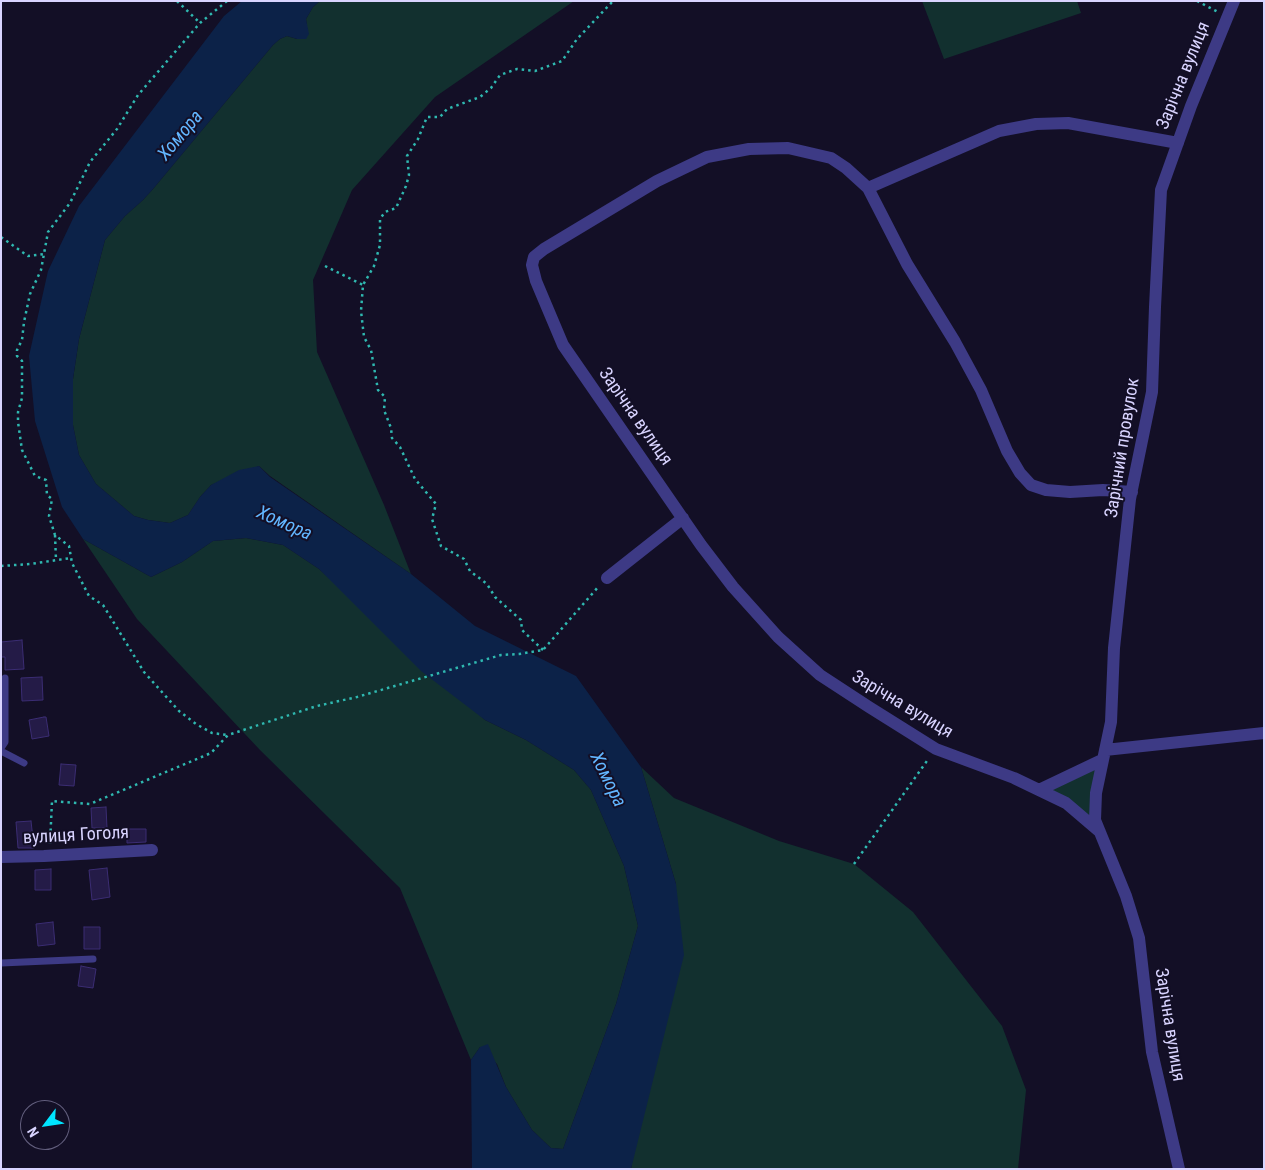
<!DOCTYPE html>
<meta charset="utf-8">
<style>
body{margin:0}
#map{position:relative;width:1265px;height:1170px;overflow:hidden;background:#130f26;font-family:"Roboto Condensed",sans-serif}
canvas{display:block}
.frame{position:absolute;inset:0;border:2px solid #d9d4ff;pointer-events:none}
.north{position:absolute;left:20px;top:1100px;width:50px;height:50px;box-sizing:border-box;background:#130f26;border:1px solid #625e7d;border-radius:50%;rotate:239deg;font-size:14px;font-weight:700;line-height:20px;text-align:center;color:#d9d4ff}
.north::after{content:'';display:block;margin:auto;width:18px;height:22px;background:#00e5ff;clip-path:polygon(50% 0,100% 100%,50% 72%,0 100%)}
</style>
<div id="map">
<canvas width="1265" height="1170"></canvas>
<div class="frame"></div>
<div class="north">N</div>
</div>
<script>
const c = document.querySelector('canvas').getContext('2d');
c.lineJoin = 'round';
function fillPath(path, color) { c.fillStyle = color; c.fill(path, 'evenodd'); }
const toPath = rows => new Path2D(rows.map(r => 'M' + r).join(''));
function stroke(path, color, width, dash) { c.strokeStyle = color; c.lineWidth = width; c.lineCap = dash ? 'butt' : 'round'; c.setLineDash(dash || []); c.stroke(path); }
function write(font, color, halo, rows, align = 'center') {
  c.font = font + ' "Roboto Condensed",sans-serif'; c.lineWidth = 4; c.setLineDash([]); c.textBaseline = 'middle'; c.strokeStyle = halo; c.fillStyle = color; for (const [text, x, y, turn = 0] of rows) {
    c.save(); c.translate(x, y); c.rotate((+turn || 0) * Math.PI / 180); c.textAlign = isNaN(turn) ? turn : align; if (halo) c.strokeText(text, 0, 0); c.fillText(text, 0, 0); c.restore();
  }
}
fillPath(toPath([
 [320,1,574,1,435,97,352,190,313,280,317,352,384,505,411,574,270,476,259,466,211,485,200,497,188,515,170,523,148,520,134,516,96,484,79,455,73,425,73,379,79,339,105,240,125,216,143,200,153,189,273,45,280,39,287,36,297,39,307,26,306,19,313,7],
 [922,1,1077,1,1081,13,944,59],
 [246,538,283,545,319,569,485,720,526,740,574,770,591,790,624,866,638,926,616,1004,563,1149,551,1148,532,1130,506,1087,497,1064,480,1047,471,1060,400,888,260,750,137,619,83,539,151,577,182,562,213,541],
 [1102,760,1095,820,1039,790],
 [641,767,674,798,779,841,854,864,913,912,1002,1026,1026,1090,1018,1169,631,1169,676,884]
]), '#12302f');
fillPath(toPath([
 [242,1,320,1,313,7,306,19,309,34,306,39,297,39,287,36,280,39,273,45,153,189,143,200,125,216,105,240,79,339,73,379,73,425,79,455,96,484,134,516,148,520,170,523,188,515,200,497,211,485,239,470,259,466,270,477,411,574,475,626,576,676,641,767,676,884,684,955,631,1169,472,1169,471,1060,480,1047,488,1044,506,1087,532,1130,551,1148,563,1149,616,1004,638,926,624,866,591,790,574,770,526,740,485,720,421,671,319,569,283,545,246,538,213,541,182,562,151,577,83,539,62,507,35,421,29,356,48,271,79,206,224,16]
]), '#0c2248');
const building = toPath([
 [22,640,24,669,5,670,5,657,1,657,1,642,22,640],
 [42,677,43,700,22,701,21,678,42,677],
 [44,717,46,717,49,736,32,739,29,720,44,717],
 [61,764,76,765,74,786,59,785,61,764],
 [106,807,107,828,92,828,91,808,106,807],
 [31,821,34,848,18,848,16,822,31,821],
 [127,829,146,829,146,842,127,843,127,829],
 [107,868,110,897,92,900,89,870,107,868],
 [51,869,51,890,35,890,35,870,51,869],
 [53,922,55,944,38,946,36,924,53,922],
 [84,927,100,927,100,949,84,949,84,927],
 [81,966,96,969,93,988,78,986,81,966]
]);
fillPath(building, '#241b47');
stroke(building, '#3b2d73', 1);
stroke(toPath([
 [177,1,200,23],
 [227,1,200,23,138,95,117,129,90,162,70,203,48,232,41,270,30,294,24,322,22,340,17,350,17,356,22,361,22,398,18,412,18,422,22,450,35,476,46,480,47,495,52,499,49,516,55,535,69,546,72,563,89,596,103,605,144,672,179,711,196,724,212,733,228,735],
 [1197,1,1218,12],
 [1,237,28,256,44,254],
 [325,266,363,285],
 [55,535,56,560],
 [1,566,30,564,71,558],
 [543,650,522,630,521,620,495,597,487,584,470,571,464,559,441,546,432,519,436,504,415,479,400,447,392,438,391,428,384,410,385,397,378,390,371,350,364,337,361,311,363,285,374,266,380,245,380,219,385,212,396,208,406,186,409,175,407,156,418,139,427,117,440,117,447,109,480,97,491,88,500,75,517,69,535,71,562,61,577,39,613,1],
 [50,844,52,801,90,804,211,753,228,735,317,706,357,697,501,655,519,654,543,650,599,586],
 [854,864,929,758]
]), '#2fb8b0', 2.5, [2.5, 4]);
stroke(toPath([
 [1,748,5,742,5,678],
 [1,751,24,763],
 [1,963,93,959]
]), '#3d3a85', 7);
stroke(toPath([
 [868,188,999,131,1036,124,1068,123,1178,143],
 [607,578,683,518],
 [1105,750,1264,733],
 [1039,790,1102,760],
 [1100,832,1066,803,1014,778,936,749,869,707,820,675,778,637,733,587,701,545,563,345,536,281,532,265,534,257,544,249,657,181,707,157,749,149,788,148,831,158,846,168,868,188,907,264,955,342,981,390,1007,451,1020,473,1031,485,1046,490,1070,492,1103,490,1132,492],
 [1,857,44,856,152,850],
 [1179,1169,1152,1052,1139,938,1126,896,1095,820,1096,793,1111,722,1114,648,1130,499,1152,392,1155,307,1161,190,1191,106,1234,1]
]), '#3d3a85', 12);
write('18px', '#d9d4ff', '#130f26', [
 ["Зарічна вулиця",1184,76,-68],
 ["Зарічна вулиця",635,417,55],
 ["Зарічний провулок",1123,448,-81],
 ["Зарічна вулиця",902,705,31],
 ["вулиця Гоголя",76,836,-3],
 ["Зарічна вулиця",1169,1025,81]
]);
write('italic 19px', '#62b6ff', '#130f26', [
 ["Хомора",181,136,-50],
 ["Хомора",284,524,24],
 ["Хомора",607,780,64]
]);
</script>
